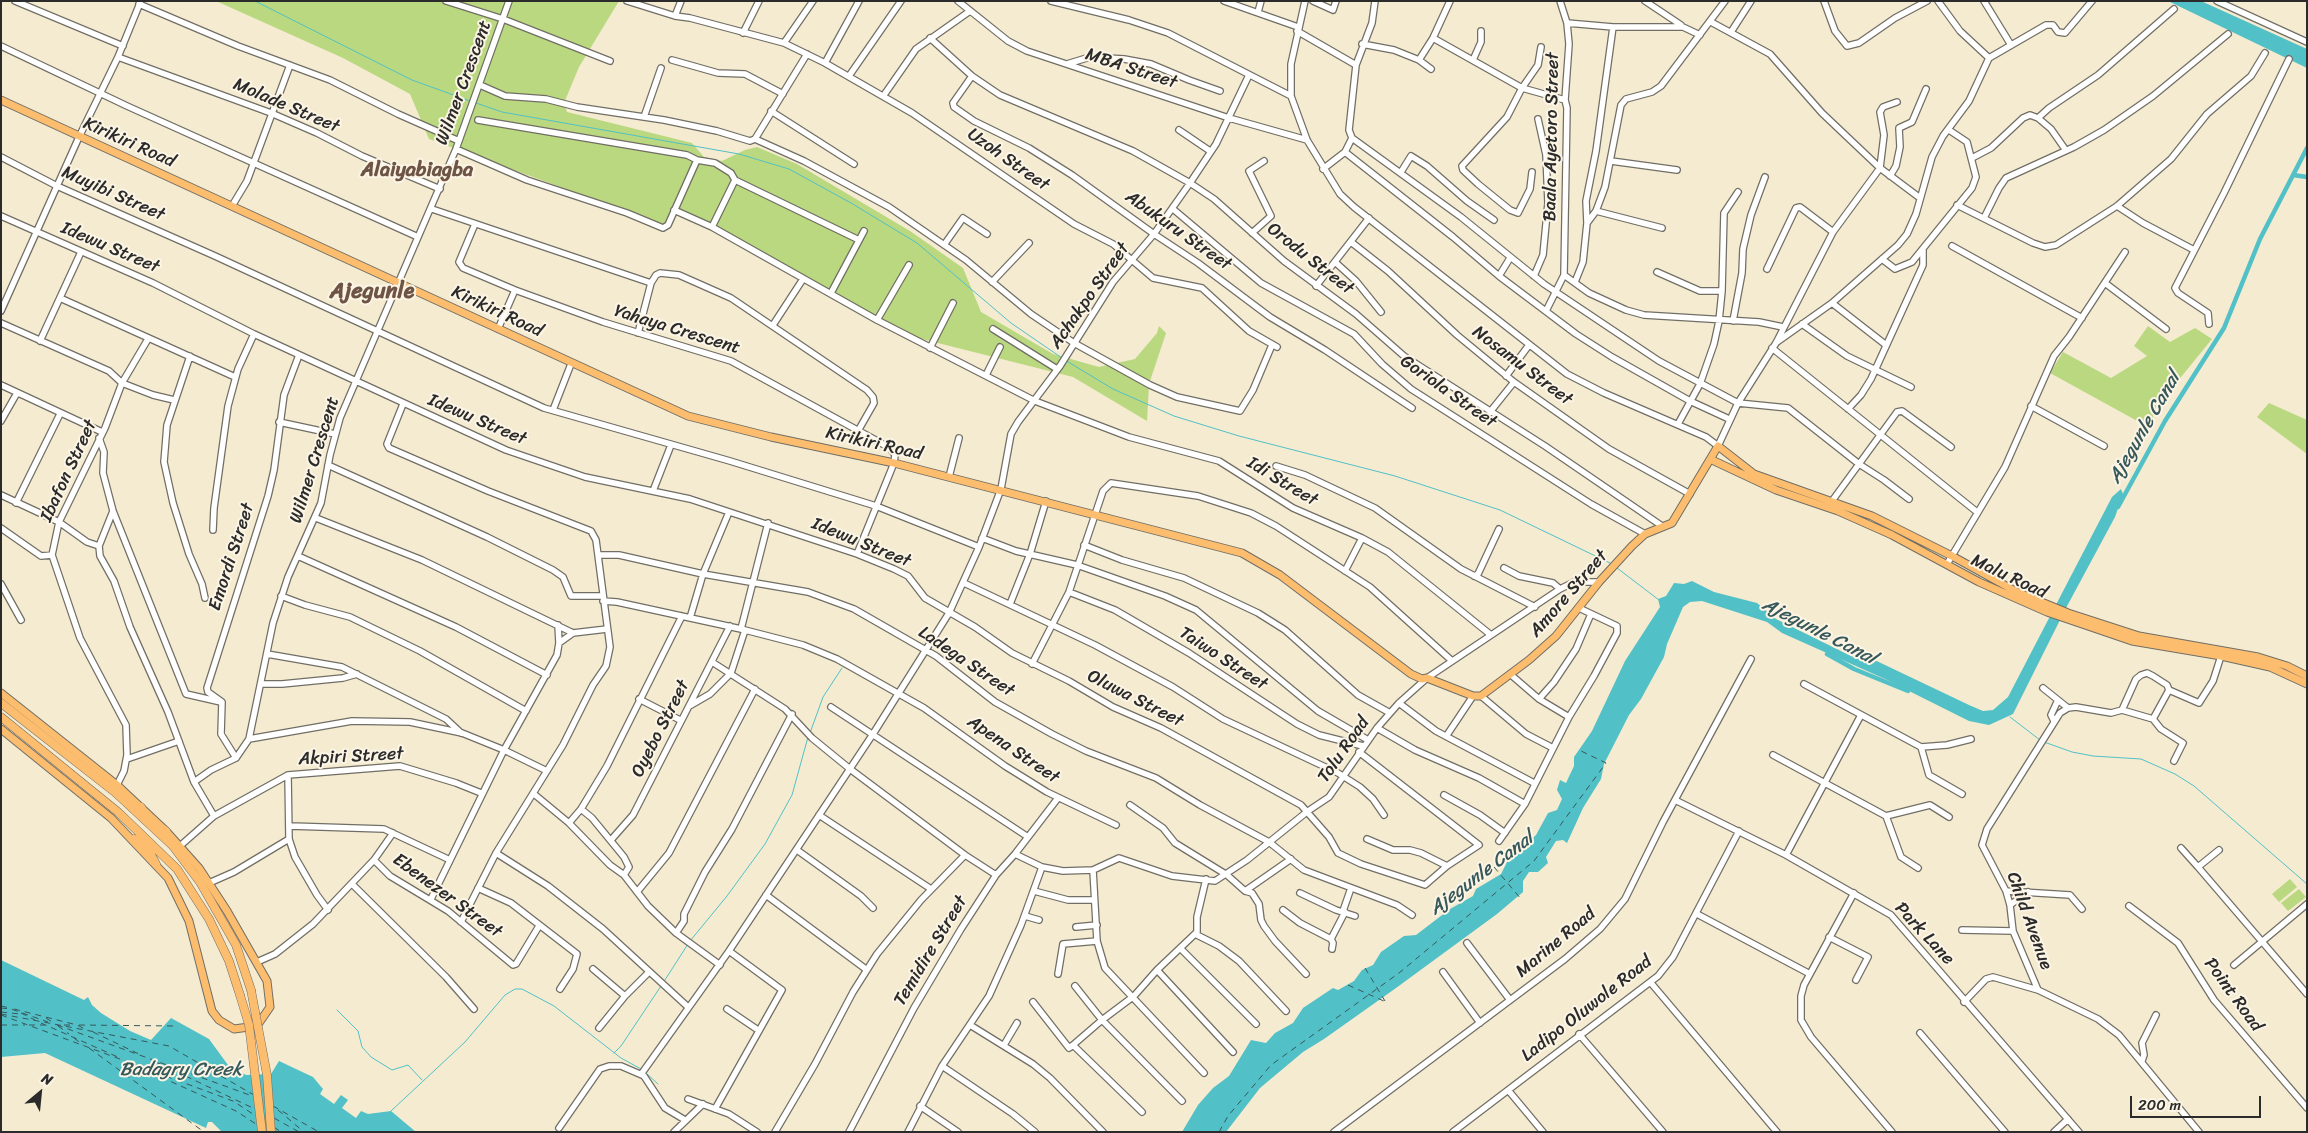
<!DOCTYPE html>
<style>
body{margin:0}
#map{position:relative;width:2308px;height:1133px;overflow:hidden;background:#f4ebd1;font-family:Sriracha,sans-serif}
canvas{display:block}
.frame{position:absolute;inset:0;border:2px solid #2b2b2b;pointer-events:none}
.north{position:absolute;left:15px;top:1068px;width:50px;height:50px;-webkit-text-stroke:4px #fcf5e5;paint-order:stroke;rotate:28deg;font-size:14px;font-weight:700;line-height:20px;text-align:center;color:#2b2b2b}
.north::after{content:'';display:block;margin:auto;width:18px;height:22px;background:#2b2b2b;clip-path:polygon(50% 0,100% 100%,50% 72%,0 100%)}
.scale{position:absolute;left:2130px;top:1096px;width:131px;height:22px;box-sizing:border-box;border:2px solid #2b2b2b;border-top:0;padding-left:6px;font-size:15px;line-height:18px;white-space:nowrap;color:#2b2b2b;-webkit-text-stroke:4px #fcf5e5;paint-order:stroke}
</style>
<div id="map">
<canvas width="2308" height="1133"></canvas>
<div class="frame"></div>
<div class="north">N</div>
<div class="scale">200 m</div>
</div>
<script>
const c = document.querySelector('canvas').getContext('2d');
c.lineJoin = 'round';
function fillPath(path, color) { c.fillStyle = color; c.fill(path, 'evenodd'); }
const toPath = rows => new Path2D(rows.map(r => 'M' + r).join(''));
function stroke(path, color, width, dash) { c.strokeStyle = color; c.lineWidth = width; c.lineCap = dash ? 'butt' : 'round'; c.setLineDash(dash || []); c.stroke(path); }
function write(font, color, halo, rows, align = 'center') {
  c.font = font + ' Sriracha,sans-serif'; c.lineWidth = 4; c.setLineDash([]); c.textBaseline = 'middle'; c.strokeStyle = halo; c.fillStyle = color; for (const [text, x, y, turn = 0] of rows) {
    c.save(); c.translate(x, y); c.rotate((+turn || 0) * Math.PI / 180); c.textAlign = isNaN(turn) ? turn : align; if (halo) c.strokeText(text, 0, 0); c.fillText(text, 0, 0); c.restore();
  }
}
fillPath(toPath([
 [216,1,619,1,579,67,564,103,567,112,692,143,704,157,722,161,745,150,757,147,797,164,910,231,963,268,981,312,1053,354,1099,367,1135,359,1157,333,1159,326,1166,333,1149,384,1147,421,1073,377,914,337,767,258,676,213,670,227,429,139,410,94,343,58],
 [2148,326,2170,342,2195,328,2212,339,2155,409,2150,428,2050,373,2063,352,2111,378,2147,356,2134,346],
 [2269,403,2307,420,2307,454,2257,417],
 [2290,879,2297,887,2279,902,2272,894],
 [2299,889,2306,897,2288,911,2281,903]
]), '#bad87f');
fillPath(toPath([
 [2168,1,2201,1,2307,49,2307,68],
 [2121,489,2123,494,2115,517,2066,608,2013,714,1989,725,1969,721,1885,679,1782,633,1767,622,1702,601,1690,602,1683,607,1667,644,1664,657,1641,699,1629,715,1604,764,1601,779,1583,808,1567,843,1563,840,1556,841,1546,857,1548,863,1538,872,1529,872,1523,881,1523,892,1497,914,1396,988,1324,1039,1303,1052,1260,1088,1226,1132,1182,1132,1198,1105,1213,1088,1229,1076,1251,1040,1266,1043,1275,1033,1293,1023,1303,1008,1333,988,1338,990,1354,981,1362,970,1373,965,1381,952,1404,936,1416,935,1450,909,1473,896,1476,889,1501,874,1507,862,1536,835,1548,813,1557,810,1562,799,1557,790,1560,780,1566,783,1574,766,1574,757,1592,731,1625,661,1660,607,1658,599,1666,596,1674,583,1684,584,1692,581,1714,592,1757,603,1776,619,1853,657,1864,655,1969,705,1983,711,1993,710,2008,697,2112,497],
 [1,960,84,1000,88,997,92,1005,101,1013,130,1031,151,1040,171,1018,209,1039,228,1065,246,1075,271,1074,279,1061,313,1077,323,1089,320,1094,334,1104,341,1095,348,1100,342,1108,356,1118,361,1111,368,1114,391,1111,416,1132,222,1132,212,1122,208,1122,206,1128,45,1053,1,1057]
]), '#52c0c7');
stroke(toPath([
 [255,1,412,80,470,101],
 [476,103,502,112,739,154,789,169,851,203,917,243,1011,323,1062,358],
 [1065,360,1113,389,1174,416,1239,436,1395,476,1500,510,1612,564],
 [1617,568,1659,600],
 [2010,717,2040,740],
 [810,733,823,697,842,668],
 [2044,742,2072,752,2093,756,2141,759,2175,774,2194,786,2307,884],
 [690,941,727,896,765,844,792,795,808,737],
 [663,983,688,944],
 [337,1010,358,1031,362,1047,371,1057,392,1070,408,1065,422,1080],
 [614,1053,621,1046,661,986],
 [646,1073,658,1084],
 [391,1111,465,1042,505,995,515,989,522,989,554,1006,621,1058,641,1069]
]), '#52c0c7', 1);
stroke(toPath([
 [2293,175,2307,177],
 [2118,507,2165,421,2224,328,2260,239,2307,148],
 [1827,654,1854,669,1908,691]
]), '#52c0c7', 4.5);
stroke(toPath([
 [1494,867,1521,899],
 [1365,968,1385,1001],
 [1348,985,1386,1002],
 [1,1006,10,1008],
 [1,1008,11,1009,48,1022],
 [14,1009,77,1025,87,1030],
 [1,1012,20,1014],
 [21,1013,35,1020],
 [1,1014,169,1046,254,1095],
 [1,1015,233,1101,256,1116],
 [46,1018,55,1024],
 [41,1023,120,1058],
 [1,1025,25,1025],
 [29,1025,45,1025],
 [57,1025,255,1097],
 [64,1025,75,1025],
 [79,1025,174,1026],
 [58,1026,69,1034],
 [93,1032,141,1055],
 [74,1038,83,1045],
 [89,1048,204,1132],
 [156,1062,257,1110],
 [141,1068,236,1111,259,1126],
 [273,1106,319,1132],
 [278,1110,304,1132],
 [274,1118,299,1132],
 [274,1127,281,1132],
 [1219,1132,1228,1116,1271,1065,1399,973,1534,861,1606,763,1579,750]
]), '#37585a', 1, [6, 5]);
const minor = toPath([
 [15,1,123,46],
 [446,1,503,19,610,61],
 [627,1,675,16,690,18,784,43,825,63,912,113,1074,224,1113,244,1153,278,1202,288,1249,331,1277,347],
 [958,1,1008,41,1027,51,1229,118,1307,140],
 [1051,1,1129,20,1168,33,1291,96],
 [1224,1,1298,27],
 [1305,1,1291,64,1291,96,1307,140,1340,194,1354,207,1567,374,1604,393,1706,437,1718,446,1738,403,1776,343,1833,232,1880,168,1884,135,1880,112,1883,107,1897,102],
 [1313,1,1333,10,1336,1],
 [1645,1,1681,25],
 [1824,1,1835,31,1847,46,1859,43,1895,18,1927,1],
 [1938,1,1960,31,1989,58],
 [1984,1,2011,45],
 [2217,1,2307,42],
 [139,4,238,46,330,80,398,114,459,141],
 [1258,12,1261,1],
 [675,16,681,1],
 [1711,22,1770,54,1822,113,1880,168,1920,198],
 [1567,23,1613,27,1683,27,1700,35],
 [1297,31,1356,65],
 [1731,32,1751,1],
 [743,33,759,1],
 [930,38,972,76,1000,95,1133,151,1190,183,1214,199,1284,261,1356,314,1404,356,1545,446,1662,526],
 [1433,38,1522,88,1565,100],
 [784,43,813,1],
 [1362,44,1394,50,1419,60,1433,38,1450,1],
 [1,46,127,106,418,237],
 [118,57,271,113,317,133,362,156,440,189],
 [672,60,718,73,745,74,783,94],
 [1419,60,1431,69],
 [1473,60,1481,42,1481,31],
 [825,63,859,1],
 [1067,64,1090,57,1124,59,1151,64,1189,80,1220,91],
 [849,76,901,1],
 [972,76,953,103,954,107,974,121,1029,148,1072,175,1154,234,1198,263,1270,317,1325,350,1412,408],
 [480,85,505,96,546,99,577,107,664,120,717,131,750,141,755,139,804,161,889,207,966,260,1031,314,1074,343,1150,385,1177,397,1240,411,1253,390,1272,345],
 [884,95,916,49,970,11],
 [771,111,854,164],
 [644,117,661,68],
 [2038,118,2049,108,2098,75,2174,9],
 [478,120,687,155,697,160,715,163,731,173,735,180,712,227],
 [1179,130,1210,151],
 [1352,138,1461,217,1544,284,1659,361,1738,403,1788,408,1859,464,1884,480,1909,499],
 [755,139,807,54],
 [456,149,527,180,627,213,663,228,668,225,697,160],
 [1345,152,1453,237,1499,276,1576,334,1612,357,1690,401,1729,419],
 [1,157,57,186,215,256,544,408,730,461,876,506,979,547],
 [1972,158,1991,148,2023,118,2030,115,2038,118,2051,129,2065,149],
 [1611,161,1677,170],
 [1323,169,1345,152,1352,138,1349,130,1356,65,1372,23,1375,1],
 [1401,172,1411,156,1427,166,1467,201,1494,220],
 [1532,172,1530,189,1518,213,1510,210,1478,184,1463,170,1462,166,1507,117,1522,88,1538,65,1541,47],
 [1890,176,1896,166,1900,147,1899,128,1912,122,1926,89],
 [735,180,859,240],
 [1957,205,2033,243,2045,247,2056,245,2117,206,2171,159,2207,114,2251,76,2265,53],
 [232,206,247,181,290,65],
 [2117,206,2143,223,2194,250],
 [432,209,651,283],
 [1173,209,1261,283,1354,334,1382,364,1411,389,1591,504,1645,534],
 [674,210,712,227,877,320,1035,401,1129,437,1219,461,1293,508,1362,538,1388,552,1491,635],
 [1596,211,1662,228],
 [1,216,153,283,254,334,506,450,585,477,690,499,857,554,894,569,908,576,925,598,975,627,1012,653,1069,681,1113,707,1161,728,1301,805,1329,837,1338,853,1361,864,1425,885,1447,866,1479,845,1359,752],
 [1984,218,1999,188,2006,178,2074,147,2104,130,2153,96,2228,34],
 [1587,223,1586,201,1596,151,1613,27],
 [475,224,459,262,463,268,515,290,603,322,731,361,890,448,895,455,894,463,857,554],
 [1252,233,1271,216,1249,171,1264,161],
 [1351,242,1388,271,1457,335,1514,382,1609,449,1690,494],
 [944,245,963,218,987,234],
 [1952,246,2082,318],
 [1882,259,1895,269,1912,262,1972,188,1976,177,1967,142,1949,130],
 [1335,262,1356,281,1381,312],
 [1767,269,1796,208,1800,207,1833,232],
 [1657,272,1700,291,1722,291],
 [1564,275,1589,293,1626,310,1644,315,1759,322,1783,327],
 [1499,276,1510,258],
 [1534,276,1543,255,1548,203,1546,155,1538,119],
 [992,282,1029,243],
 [1575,282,1583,262,1587,223,1596,211,1605,187,1621,105,1626,99,1652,92,1661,86,1725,1],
 [2105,283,2166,329],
 [1316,286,1369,218],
 [831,293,864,231],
 [60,298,235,377],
 [1832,303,1886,345],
 [1,311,79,137,118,57,140,3],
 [1546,311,1564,275,1567,108,1565,100,1569,44,1567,23,1560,1],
 [877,320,909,265],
 [1733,321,1742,273,1743,249,1751,215,1765,177],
 [1,323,109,371,122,383,153,395,174,400],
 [1802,324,1847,356,1911,387],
 [2209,324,2208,313,2178,293,2175,288,2224,193,2289,59],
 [773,325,803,279],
 [498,329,515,290],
 [993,329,1057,369],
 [638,333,651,283,656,275,660,273,679,275,731,298,867,390,873,397,874,403,858,431],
 [40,341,81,252],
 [1777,342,1832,303,1898,245,1907,234,1916,214,1932,157,1943,136,1969,101,1989,58,2046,25,2053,25,2058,32,2065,33,2092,1],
 [930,348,953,303],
 [1772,348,1977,512],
 [190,356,167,425,164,462,173,503,189,554,202,584,205,598],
 [986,375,1000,347],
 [1506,376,1529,345],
 [1,385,102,432],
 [403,404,387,444,389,448,488,491,591,531,596,540,610,647,606,666,593,685,563,745,496,853,461,922],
 [2031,406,2104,446],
 [1848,409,1861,395,1871,379,1923,265,1923,250],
 [553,410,571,364],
 [1490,412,1514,382],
 [1,421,17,393],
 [279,422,335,434],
 [1678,424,1700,384,1714,344,1719,321,1722,291,1724,213,1738,192],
 [99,438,104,452,103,473,113,511,186,694,221,702],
 [328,465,487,537,553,570,563,577,571,596,602,596],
 [1276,466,1305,475,1375,508,1461,569,1535,607],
 [949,477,959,438],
 [653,491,671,445],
 [1,495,59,522,87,542,99,546,100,556,114,581,130,627,168,712,194,782,214,816],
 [1832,501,1897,412,1902,411,1951,447],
 [16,503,60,414],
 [316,518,422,560,573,633,607,629],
 [1,528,41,556,52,555],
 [213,530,214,508,228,406,238,369,254,334],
 [982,538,1016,551,1077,565,1165,596,1196,610,1318,711,1368,740],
 [1084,545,1122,560,1184,578,1258,613,1285,630,1358,695,1390,713],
 [99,546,113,511],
 [598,555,619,555,703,574,808,592,854,609,936,656,995,702,1052,734,1086,751,1156,778,1200,805,1269,842,1304,870,1397,905,1412,915],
 [298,556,456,627,547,675],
 [1947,564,2005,467,2054,356,2069,337,2125,252],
 [1504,568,1519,576,1553,583,1560,589],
 [1345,571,1362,538],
 [1474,576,1478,574,1499,529],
 [964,583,1095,645,1173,687,1223,719,1338,773,1360,787,1373,799,1384,815],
 [1,584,21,620],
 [1069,592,1115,610,1189,653,1297,724,1319,735,1363,746],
 [281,596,305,605,350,617,420,651,526,711],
 [603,601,617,602,741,629,803,645,837,659,924,708,1005,766,1047,792,1116,825],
 [1010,604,1030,554,1046,501],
 [690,618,703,574,729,512],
 [558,625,559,643],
 [741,629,768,523],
 [267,654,342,667,446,719,461,733],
 [712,662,785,709,812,738,850,769,965,855,996,875],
 [1032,664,1069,592,1103,491,1111,483,1198,496,1251,513,1276,526,1370,587,1451,660],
 [1510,674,1539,699,1569,717],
 [261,684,282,684,343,678,357,674],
 [1804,684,1921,747,1929,775,1962,794],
 [2043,688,2068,708],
 [1481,696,1526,734,1553,748],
 [639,699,680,720],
 [1539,699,1554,682,1576,649,1591,614],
 [1399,703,1436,731,1534,783],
 [691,705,710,694,731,673,745,630],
 [831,707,1028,837],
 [2122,710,2136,679,2141,675,2147,673,2153,676,2167,685,2169,690],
 [2153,719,2161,729,2183,743,2174,761],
 [2054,721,2051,715,2058,700],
 [1377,728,1415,750,1479,778,1525,804],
 [1447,735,1473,696],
 [249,739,273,623,288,577,321,503,330,455,340,418,456,149,509,1],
 [1921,747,1947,745,1971,739],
 [1773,755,1886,816,1901,857,1918,868],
 [236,758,221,734,222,702,208,692,207,688,268,496,274,470,284,395,299,355],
 [127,759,179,741],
 [288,775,289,839,295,857,317,895,328,910],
 [194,782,211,770,236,758,249,739,352,721,410,722,462,733,504,750,547,771],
 [117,785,124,771,127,755,126,725,80,638,52,555,59,522,105,428,122,383,148,339],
 [534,794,569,823,610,865,624,875,648,906,676,933,720,965],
 [1444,795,1480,815,1505,833],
 [1675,800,1786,855,1891,915,2079,1132],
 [1130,805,1163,828,1175,843,1227,875,1245,891,1252,893,1259,904,1261,920,1264,926,1275,941,1306,974],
 [581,809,592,818,624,857,629,867,624,875],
 [819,815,931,889],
 [1886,816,1930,805,1949,817],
 [569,823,581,809,607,766,682,616],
 [290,826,384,829,450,860],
 [1367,839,1393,850,1410,850,1421,853,1447,866],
 [611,840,633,815,730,626],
 [1499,841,1525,804,1569,717,1594,676,1617,633,1617,626,1579,608],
 [180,846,214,816,288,775,400,766,456,783,481,793],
 [2181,848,2198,867],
 [797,850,861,896,873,908],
 [2219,850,2198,867,2307,994],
 [496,853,548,886,603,929,688,1007],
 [1015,854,1042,867,1063,871,1093,870,1119,858,1172,876,1215,881,1247,860,1308,811,1329,797,1377,728,1399,703,1427,678,1560,589,1574,582,1599,582],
 [1786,855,1861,715],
 [374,860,390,876,448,911,513,965,516,964,539,926],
 [1093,870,1097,941,1105,968,1204,1073],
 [209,883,234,872,289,839],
 [352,884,446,977,474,1009],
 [478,888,511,903,577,954,573,969,560,989],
 [1034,891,1068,900,1094,900],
 [1245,891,1291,859],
 [2006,891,2070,895,2082,909],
 [637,892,669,853,755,689],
 [1300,893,1336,910,1355,916],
 [1854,893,1804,985,1801,996,1801,1020,1811,1037,1892,1132],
 [766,895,867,970],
 [431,899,504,750,557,655,559,643,573,633],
 [2010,905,2028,892],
 [2129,906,2178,943,2214,1000,2307,1108],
 [1283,910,1300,923,1331,939],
 [1343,911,1351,888],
 [1697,914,1810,974],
 [1025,916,1039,920],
 [1076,927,1097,925],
 [1962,930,2013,931],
 [676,933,684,921,684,914,705,872,732,829,792,714],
 [1195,934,1219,946,1239,961,1286,1011],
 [1829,937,1868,957,1856,980],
 [1467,943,1510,1000],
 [1180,948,1256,1024],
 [1332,949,1333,943,1331,939,1345,912],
 [257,962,275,954,313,924,374,860,393,833],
 [2234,965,2307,904],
 [593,969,625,996],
 [1157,970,1233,1052],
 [1443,972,1480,1023],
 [1058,974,1063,944,1097,941],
 [1651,983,1777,1132],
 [1075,986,1102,1020,1182,1101],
 [1033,1002,1069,1048,1073,1045,1142,1112],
 [1964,1002,1986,979,1993,977,2038,990],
 [727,1009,758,1030],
 [970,1025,1033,1064,1050,1078,1103,1132],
 [599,1028,625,996,649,972],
 [1920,1033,2005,1132],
 [1579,1034,1663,1132],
 [1004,1045,1017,1023],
 [1073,1045,1102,1020,1134,996,1157,970,1197,932,1197,917,1206,879],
 [2142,1061,2144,1055,2142,1043,2156,1015],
 [942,1066,1013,1114,1035,1132],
 [1508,1090,1543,1132],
 [688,1099,729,1114,757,1132],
 [920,1106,958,1132],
 [715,1109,782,990,729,951],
 [685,1120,665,1108,642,1073,729,951,873,734,949,613,979,547,1001,489,1011,434,1018,422,1060,366,1113,282,1154,234,1190,183,1216,144,1249,75],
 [559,1128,600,1069,609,1066,621,1066,642,1075],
 [674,1132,703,1104],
 [775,1132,815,1064,853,992,877,954,921,900,965,855],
 [849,1132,914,1008,961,929,996,875,1015,854,1058,798],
 [908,1132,942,1066,989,996,1021,925,1042,867],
 [1334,1132,1565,959,1600,929,1625,899,1663,822,1751,659],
 [1453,1132,1658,976,1673,957,1739,831],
 [2054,1132,2068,1119],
 [2199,1132,2119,1035,2098,1019,2038,990,2013,931,2010,905,2006,891,1982,845,1987,829,2060,713,2068,708,2076,707,2111,713,2122,710,2153,719,2169,690,2199,703,2213,681,2221,656]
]);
const major = toPath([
 [1,100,688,416,771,437,894,463,1242,553,1280,575,1411,674,1422,679,1427,678,1473,696,1481,696,1529,660,1556,636,1599,582,1632,546,1645,534,1672,523,1718,446,1754,474,1872,516,1952,556,2017,592,2068,613,2139,636,2258,657,2287,666,2307,676],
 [1712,460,1776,490,1838,511,1892,535,1979,582,2047,612,2132,641,2221,656,2270,667,2307,684],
 [1,693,117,785,166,831,199,868,227,911,267,981,270,1007,259,1023,249,1027,234,1029,219,1020,212,1011,189,921,168,878,111,818,1,729]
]);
const highway = toPath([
 [1,703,116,793,173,846,200,882,236,945,251,990],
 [1,717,118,812,177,869,209,919,229,961,240,995],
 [141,807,148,819],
 [153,823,166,831],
 [134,839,155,848],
 [145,844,156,864]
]);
stroke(minor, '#716e65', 8);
stroke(major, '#716e65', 9);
stroke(highway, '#716e65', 9);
stroke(minor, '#fff', 5.5);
stroke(major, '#fcbd6f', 7);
stroke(highway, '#fcbd6f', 8);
const highwayBridge = toPath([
 [251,990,267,1075,271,1132],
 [240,995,249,1025,262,1132]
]);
stroke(highwayBridge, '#716e65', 9, []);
stroke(highwayBridge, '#fcbd6f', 8);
write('18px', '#2b2b2b', '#fcf5e5', [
 ["MBA Street",1131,69,18],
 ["Wilmer Crescent",464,83,-70],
 ["Molade Street",286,106,23],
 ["Baala Ayetoro Street",1552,137,-89],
 ["Kirikiri Road",129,143,24],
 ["Uzoh Street",1008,160,35],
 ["Muyibi Street",113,194,24],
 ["Abukuru Street",1178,231,35],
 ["Idewu Street",110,248,23],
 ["Orodu Street",1310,259,38],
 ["Achakpo Street",1090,296,-55],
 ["Kirikiri Road",497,312,25],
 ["Yahaya Crescent",677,330,17],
 ["Nosamu Street",1522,366,37],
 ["Goriola Street",1448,392,35],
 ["Idewu Street",477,420,23],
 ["Kirikiri Road",874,444,13],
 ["Wilmer Crescent",315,460,-73],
 ["Ibafon Street",69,471,-65],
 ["Idi Street",1282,482,31],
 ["Idewu Street",861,543,22],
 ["Emordi Street",232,557,-72],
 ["Malu Road",2009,577,25],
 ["Amore Street",1569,594,-49],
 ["Taiwo Street",1223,659,33],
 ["Ladega Street",966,662,34],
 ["Oluwa Street",1135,699,27],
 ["Oyebo Street",661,729,-63],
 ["Apena Street",1013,750,34],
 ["Tolu Road",1344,750,-55],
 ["Akpiri Street",351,757,-3],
 ["Ebenezer Street",447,896,36],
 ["Child Avenue",2029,921,70],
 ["Park Lane",1924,934,47],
 ["Marine Road",1556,943,-40],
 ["Temidire Street",931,951,-59],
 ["Point Road",2233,995,54],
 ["Ladipo Oluwole Road",1587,1009,-38]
]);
write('italic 19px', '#37585a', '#fcf5e5', [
 ["Ajegunle Canal",2145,428,-60],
 ["Ajegunle Canal",1819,632,27],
 ["Ajegunle Canal",1482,874,-37],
 ["Badagry Creek",181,1070]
]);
write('bold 20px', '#6e5445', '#fcf5e5', [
 ["Alaiyabiagba",417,171]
]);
write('bold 22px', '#6e5445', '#fcf5e5', [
 ["Ajegunle",372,292]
]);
</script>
